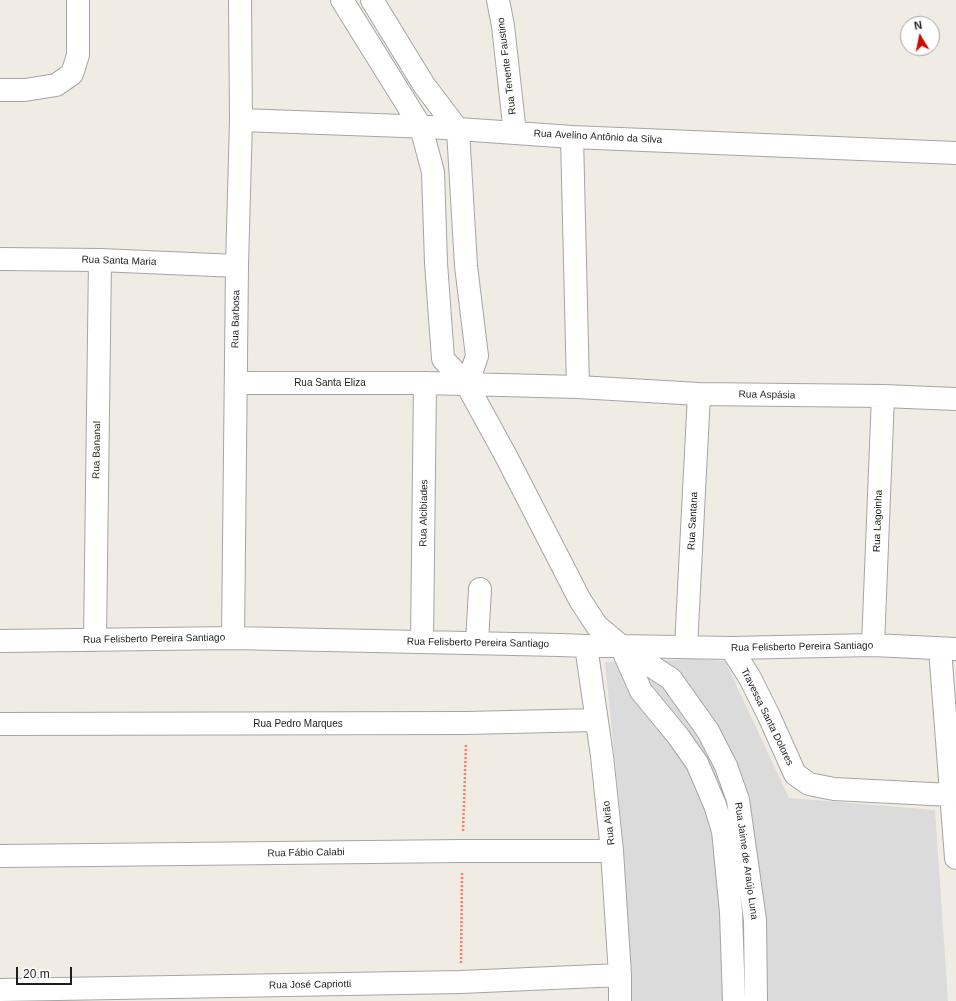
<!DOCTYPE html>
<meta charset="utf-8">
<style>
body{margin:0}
#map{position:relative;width:956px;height:1001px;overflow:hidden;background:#f0ece4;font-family:Helvetica,sans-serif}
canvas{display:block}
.north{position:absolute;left:900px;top:16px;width:40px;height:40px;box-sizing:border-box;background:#fff;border:1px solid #a5a5a5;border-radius:50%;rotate:350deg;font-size:11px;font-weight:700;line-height:16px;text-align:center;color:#1e1e1e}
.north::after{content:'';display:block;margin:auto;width:14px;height:18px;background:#cd0900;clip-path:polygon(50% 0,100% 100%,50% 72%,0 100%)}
.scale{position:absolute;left:16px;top:967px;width:56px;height:18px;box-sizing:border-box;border:2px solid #1e1e1e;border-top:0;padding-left:5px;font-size:12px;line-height:14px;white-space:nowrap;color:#1e1e1e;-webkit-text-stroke:3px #fff;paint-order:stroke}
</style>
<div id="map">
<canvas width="956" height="1001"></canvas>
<div class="north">N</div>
<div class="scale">20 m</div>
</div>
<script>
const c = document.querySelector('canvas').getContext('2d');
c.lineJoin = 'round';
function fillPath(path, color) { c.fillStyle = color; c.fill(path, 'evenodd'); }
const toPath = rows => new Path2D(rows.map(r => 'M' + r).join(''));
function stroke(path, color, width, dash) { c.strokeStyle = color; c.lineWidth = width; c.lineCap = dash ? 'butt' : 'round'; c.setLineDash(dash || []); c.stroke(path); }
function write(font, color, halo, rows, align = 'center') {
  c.font = font + ' Helvetica,sans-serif'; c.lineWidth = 4; c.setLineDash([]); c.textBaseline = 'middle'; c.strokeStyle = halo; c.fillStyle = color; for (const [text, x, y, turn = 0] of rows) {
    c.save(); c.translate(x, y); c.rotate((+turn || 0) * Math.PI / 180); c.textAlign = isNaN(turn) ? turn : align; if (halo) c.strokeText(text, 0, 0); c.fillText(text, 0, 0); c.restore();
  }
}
fillPath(toPath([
 [698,659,725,661,789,798,935,810,948,1001,630,1001,624,851,605,662]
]), '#dcdbdb');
const minor = toPath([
 [342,0,421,127,433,172,436,263,443,359,467,385,506,456,580,600,597,626,621,646,671,679,708,731,726,766,738,800,755,920,756,1001],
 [372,0,424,85,458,130,466,266,477,356,467,385],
 [498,0,503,26,515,133],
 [0,90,25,90,56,85,72,74,78,55,78,0],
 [241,120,430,127,572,137,956,153],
 [572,137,578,387],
 [0,259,100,260,237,266],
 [236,383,425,383,578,387,699,394,883,396,956,399],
 [233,638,237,266,241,120,240,0],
 [95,640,100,260],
 [0,641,233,638,560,645,586,646,621,646,731,648,873,645,956,649],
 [422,642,425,383],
 [477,643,480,589],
 [873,645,883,396],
 [586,646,602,756,612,851,620,975,620,1001],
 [621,646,641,691,678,736,697,763,715,805,723,831,731,912,734,1001],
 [686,647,699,394],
 [731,648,750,678,769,716,795,774,809,784,834,789,951,795],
 [940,649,956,858],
 [0,724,466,723,596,720],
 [0,856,462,851,612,851],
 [0,990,461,982,620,975]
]);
stroke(minor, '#a5a5a5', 24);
stroke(toPath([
 [463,831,466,744],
 [461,963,462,872]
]), '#ff7c66', 2.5, [2, 2]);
stroke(minor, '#fff', 22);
write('10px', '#1e1e1e', '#fff', [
 ["Rua Tenente Faustino",507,66,-97],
 ["Rua Avelino Antônio da Silva",598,137,3],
 ["Rua Santa Maria",119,261,2],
 ["Rua Barbosa",236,319,-89],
 ["Rua Santa Eliza",330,383],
 ["Rua Aspásia",767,395,1],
 ["Rua Bananal",97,450,-89],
 ["Rua Alcibíades",424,513,-89],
 ["Rua Santana",693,521,-87],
 ["Rua Lagoinha",878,521,-88],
 ["Rua Felisberto Pereira Santiago",154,639,-1],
 ["Rua Felisberto Pereira Santiago",478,643,1],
 ["Rua Felisberto Pereira Santiago",802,647,-1],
 ["Travessa Santa Dolores",767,717,64],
 ["Rua Pedro Marques",298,724],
 ["Rua Airão",609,823,-97],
 ["Rua Fábio Calabi",306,853,-1],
 ["Rua Jaime de Araújo Luna",746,861,82],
 ["Rua José Capriotti",310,985,-1]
]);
</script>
